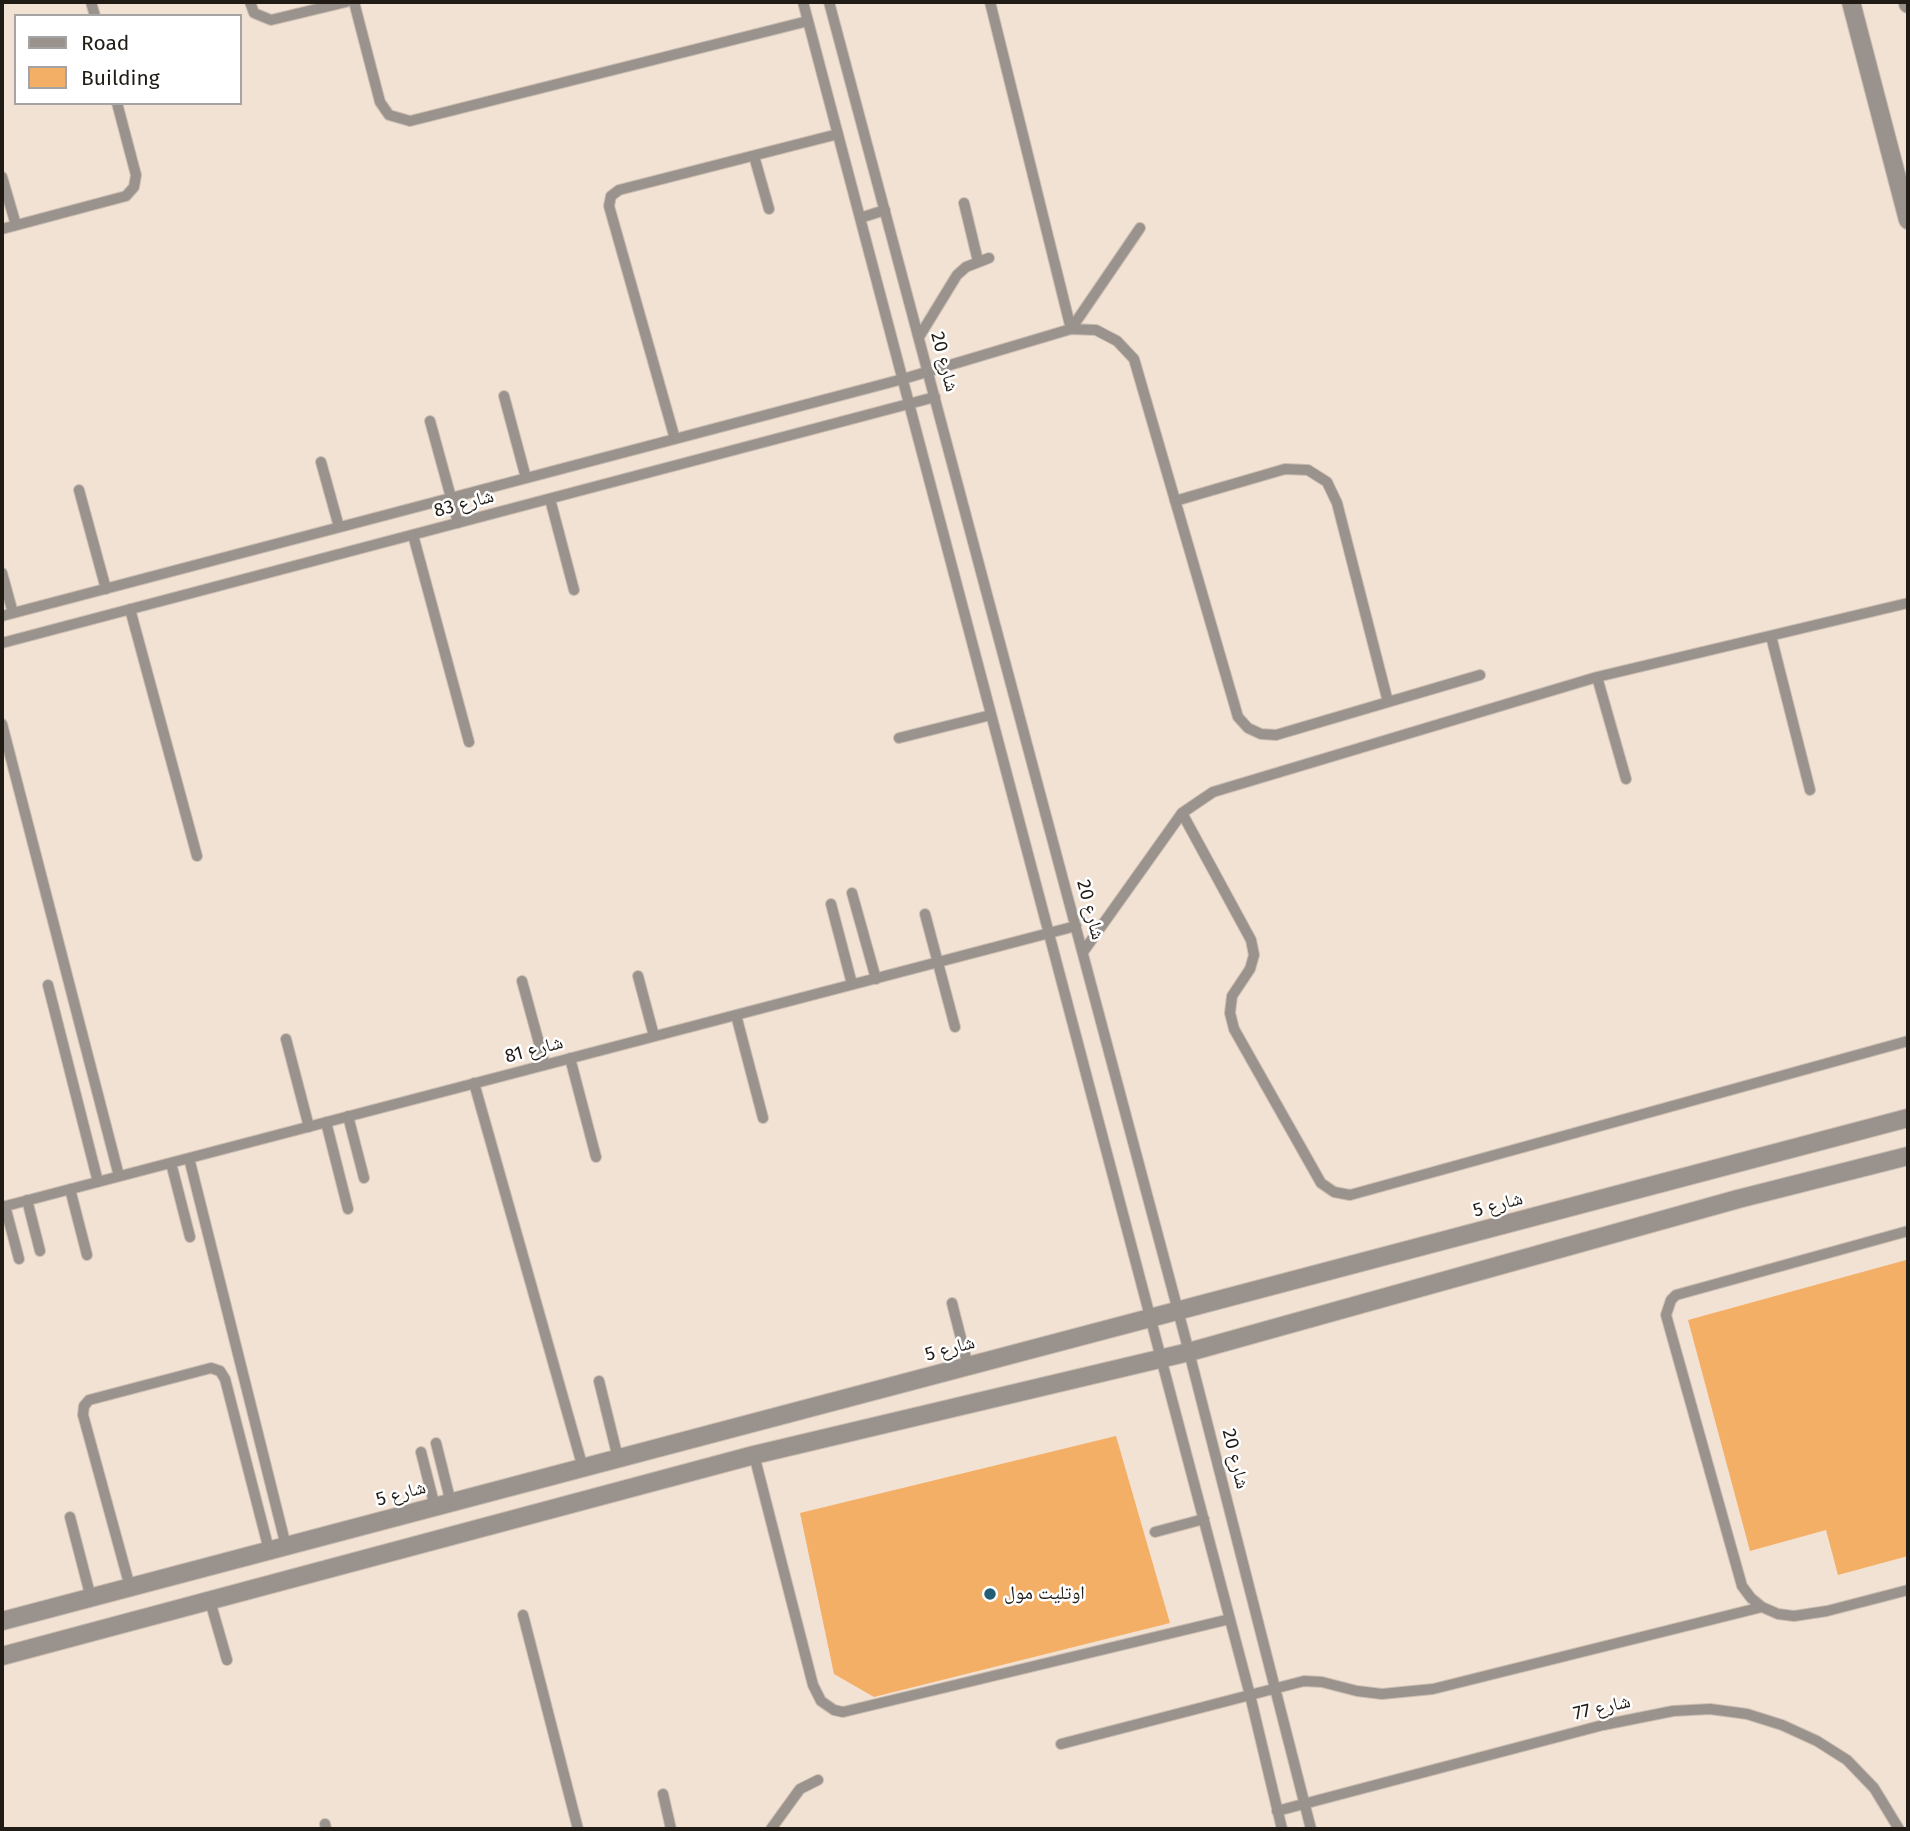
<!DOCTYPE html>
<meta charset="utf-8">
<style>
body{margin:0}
#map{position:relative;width:1910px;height:1831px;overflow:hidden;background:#f2e2d4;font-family:"Fira Sans",sans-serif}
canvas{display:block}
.frame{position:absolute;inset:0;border:4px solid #211b16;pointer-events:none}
.legend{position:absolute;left:14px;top:14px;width:228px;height:91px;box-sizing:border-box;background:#fff;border:2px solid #a6a4a2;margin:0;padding:9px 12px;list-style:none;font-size:21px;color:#211b16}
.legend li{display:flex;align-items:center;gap:14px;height:35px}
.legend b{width:35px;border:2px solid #a6a4a2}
</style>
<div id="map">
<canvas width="1910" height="1831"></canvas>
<div class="frame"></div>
<ul class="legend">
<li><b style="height:9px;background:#9a938d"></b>Road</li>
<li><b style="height:19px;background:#f4af67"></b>Building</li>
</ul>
</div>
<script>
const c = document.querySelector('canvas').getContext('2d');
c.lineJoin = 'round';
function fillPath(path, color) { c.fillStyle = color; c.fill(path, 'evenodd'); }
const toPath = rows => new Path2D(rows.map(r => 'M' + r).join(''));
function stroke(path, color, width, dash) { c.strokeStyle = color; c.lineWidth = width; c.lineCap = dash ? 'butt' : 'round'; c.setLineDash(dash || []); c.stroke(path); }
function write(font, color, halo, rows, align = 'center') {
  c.font = font + ' "Fira Sans","Noto Naskh Arabic",sans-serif'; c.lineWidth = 5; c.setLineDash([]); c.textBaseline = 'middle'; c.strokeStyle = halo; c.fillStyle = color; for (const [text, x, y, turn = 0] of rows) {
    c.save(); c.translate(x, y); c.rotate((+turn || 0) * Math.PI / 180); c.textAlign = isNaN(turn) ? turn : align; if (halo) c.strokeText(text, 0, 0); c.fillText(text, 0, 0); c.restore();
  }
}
fillPath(toPath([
 [1906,1260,1908,1269,1908,1556,1838,1575,1826,1530,1750,1551,1688,1320],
 [1116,1436,1170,1623,874,1697,834,1674,800,1513]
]), '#f4af67');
const service = toPath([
 [91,2,95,16],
 [250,2,254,13,271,20,346,2],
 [354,2,380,102,389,115,410,121,808,21],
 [803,2,1250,1695,1282,1829],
 [829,2,1189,1352,1311,1829],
 [990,2,1071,329],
 [754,156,769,209],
 [2,177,16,225],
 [964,203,978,261],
 [860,218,885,210],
 [2,229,126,196,134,187,136,175,117,103],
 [1071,329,1140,228],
 [919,337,957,275,966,267,989,258],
 [504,396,526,478],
 [430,421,458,523],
 [675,439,609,206,611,196,619,190,838,134],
 [321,462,339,527],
 [79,490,106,589],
 [550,499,574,590],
 [1175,501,1285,469,1308,470,1327,482,1337,503,1388,702],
 [413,535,469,742],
 [2,573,13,613],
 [130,609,197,856],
 [2,616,903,379,1071,329,1096,330,1117,341,1134,359,1238,717,1248,728,1261,734,1276,735,1480,675],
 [1771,636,1810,790],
 [2,643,935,397],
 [1597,677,1626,779],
 [2,724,119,1176],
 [899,738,991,715],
 [1182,813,1251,940,1254,955,1250,969,1232,996,1230,1013,1234,1029,1321,1183,1334,1192,1350,1195,1908,1041],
 [852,893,876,979],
 [831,904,852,984],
 [925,914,955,1027],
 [1083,952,1182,813,1213,792,1597,677,1908,603],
 [638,976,654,1036],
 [522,981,545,1065],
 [48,985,98,1182],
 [736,1015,763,1118],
 [286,1039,309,1127],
 [570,1058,596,1157],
 [474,1083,583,1468],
 [348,1116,364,1178],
 [326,1122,348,1209],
 [189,1158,286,1546],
 [171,1163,190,1237],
 [70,1189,87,1255],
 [27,1200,40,1251],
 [5,1206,19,1259],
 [2,1207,1076,926],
 [1908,1231,1676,1295,1671,1300,1666,1315,1742,1586,1751,1598,1762,1607,1778,1614,1794,1616,1827,1611,1908,1590],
 [952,1303,968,1366],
 [599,1381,618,1458],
 [436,1443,451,1503],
 [421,1452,435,1507],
 [754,1455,813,1685,821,1701,834,1710,843,1712,1230,1619],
 [70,1517,91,1598],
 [1155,1532,1204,1519],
 [130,1587,83,1415,84,1406,89,1400,211,1368,220,1371,225,1379,269,1550],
 [210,1601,227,1660],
 [523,1615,578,1829],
 [1061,1744,1304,1681,1322,1682,1357,1691,1382,1694,1433,1689,1762,1607],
 [663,1794,671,1829],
 [1277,1811,1603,1725,1673,1711,1710,1709,1747,1714,1782,1725,1817,1741,1847,1760,1874,1788,1899,1829],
 [325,1824,326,1829],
 [771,1829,800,1789,818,1780]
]);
const minor = toPath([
 [1851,2,1908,220],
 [1908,2,1908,4],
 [2,1621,1908,1118],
 [2,1656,754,1455,1189,1352,1738,1199,1908,1156]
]);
stroke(service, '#ccbeb2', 12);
stroke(minor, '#ccbeb2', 20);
stroke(service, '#9a938d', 10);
stroke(minor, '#9a938d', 18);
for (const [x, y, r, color] of [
 [990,1594,7,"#235e76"]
]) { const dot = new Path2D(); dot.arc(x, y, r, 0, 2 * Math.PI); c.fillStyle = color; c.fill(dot); stroke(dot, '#fff', 2.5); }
write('19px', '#211b16', '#fff', [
 ["شارع 20",944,362,75],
 ["شارع 83",464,504,-15],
 ["شارع 20",1090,910,75],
 ["شارع 81",534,1050,-15],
 ["شارع 5",1498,1205,-15],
 ["شارع 5",950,1349,-15],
 ["شارع 20",1235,1459,76],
 ["شارع 5",401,1494,-15],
 ["شارع 77",1602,1708,-13]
]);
write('19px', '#211b16', '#fff', [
 ["اوتليت مول",1004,1594]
], 'left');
</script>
